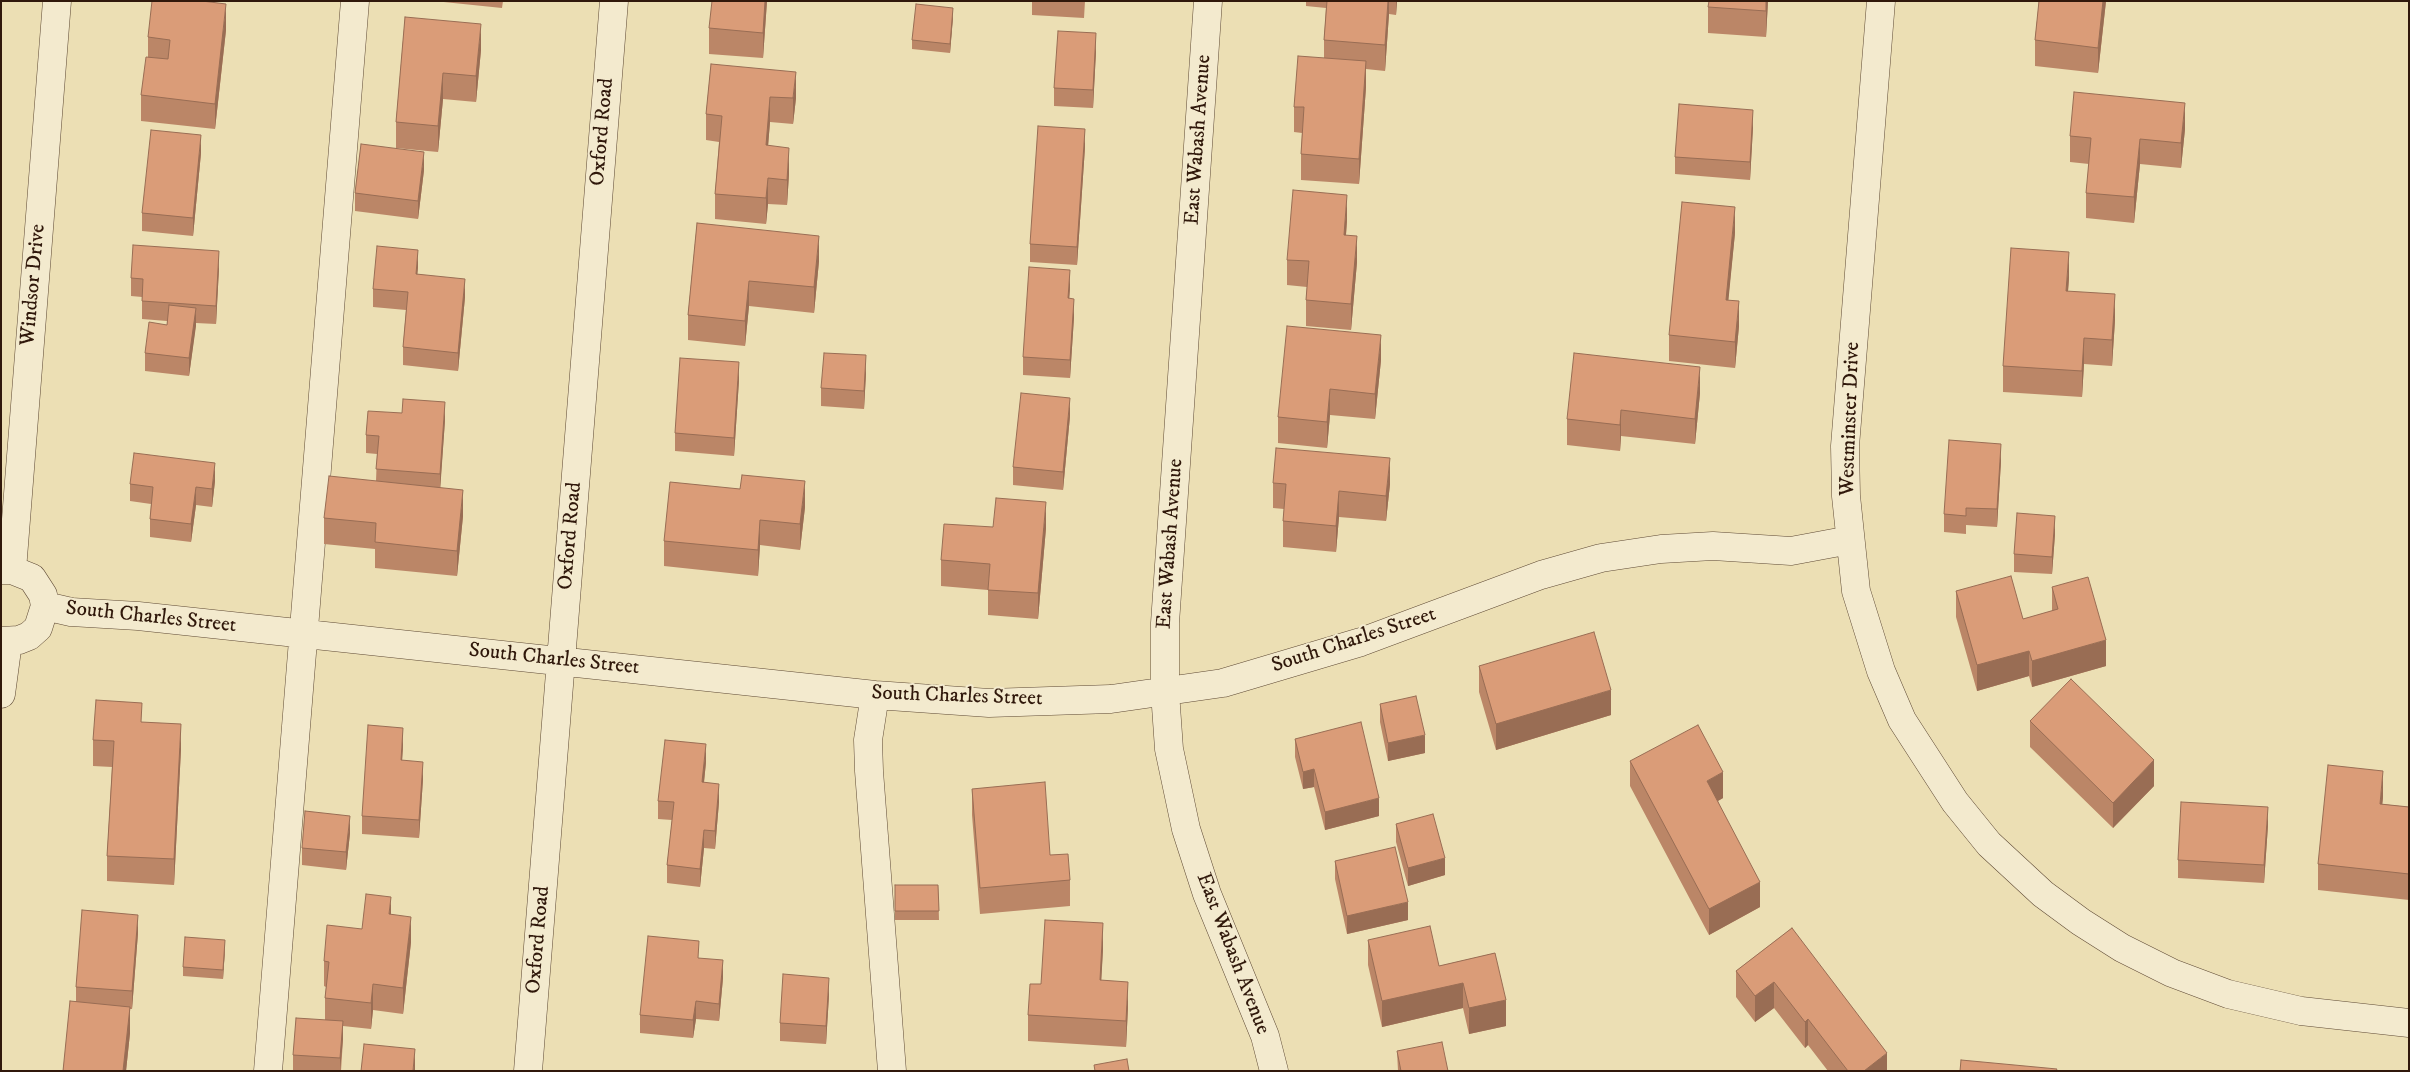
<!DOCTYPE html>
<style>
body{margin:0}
#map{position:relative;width:2410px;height:1072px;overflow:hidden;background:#ecdfb4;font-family:"IM FELL DW Pica",serif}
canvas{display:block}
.frame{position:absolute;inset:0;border:2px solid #30180b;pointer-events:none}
</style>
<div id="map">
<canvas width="2410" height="1072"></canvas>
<div class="frame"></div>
</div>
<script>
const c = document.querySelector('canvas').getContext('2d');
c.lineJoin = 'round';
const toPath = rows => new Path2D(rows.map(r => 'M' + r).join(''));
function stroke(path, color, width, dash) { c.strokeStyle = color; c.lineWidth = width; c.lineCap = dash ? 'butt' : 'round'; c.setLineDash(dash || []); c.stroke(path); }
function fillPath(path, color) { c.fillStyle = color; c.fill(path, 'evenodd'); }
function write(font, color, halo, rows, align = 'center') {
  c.font = font + ' "IM FELL DW Pica",serif'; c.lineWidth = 4; c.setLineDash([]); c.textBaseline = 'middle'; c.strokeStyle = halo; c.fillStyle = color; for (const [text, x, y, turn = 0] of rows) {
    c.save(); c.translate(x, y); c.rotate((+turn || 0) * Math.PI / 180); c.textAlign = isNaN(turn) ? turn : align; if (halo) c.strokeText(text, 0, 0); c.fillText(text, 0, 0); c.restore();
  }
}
const minor = toPath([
 [1208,1,1165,623,1165,692,1169,749,1186,829,1207,894,1265,1036,1274,1071],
 [1881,1,1845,446,1846,496,1856,591,1881,671,1902,720,1955,802,1989,844,2043,894,2081,922,2122,948,2172,973,2228,994,2301,1011,2409,1023],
 [1,570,12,570,32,578,43,595,45,606,38,628,29,636,19,640,1,641],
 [12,570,57,1],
 [45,606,71,612,138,616,875,695,989,703,1111,699,1223,683,1361,642,1541,575,1601,558,1661,549,1713,546,1791,551,1850,540],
 [1,694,8,642],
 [875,695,868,740,869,771,892,1071],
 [268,1071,355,1],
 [528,1071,614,1]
]);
stroke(minor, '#5f4a35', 29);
stroke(minor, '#f3eace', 28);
fillPath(toPath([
 [434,1,503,1,502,8],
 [767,1,763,58,709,54,709,28],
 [1032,1,1085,1,1084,18,1032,15],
 [1306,1,1397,1,1396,15,1389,14,1385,71,1366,69,1366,87,1359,184,1301,180,1301,154,1302,133,1294,132,1294,107,1324,58,1324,40,1326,8,1306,6],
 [1768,1,1766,37,1708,33,1708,7],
 [2039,1,2106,1,2098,73,2035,66,2035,40],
 [405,17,481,50,476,102,443,99,438,152,396,148,396,122],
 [953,17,950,53,912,49,912,40],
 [226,30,215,129,141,121,141,95,148,57,148,37],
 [1096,51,1093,108,1054,106,1054,88],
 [711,64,796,98,793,124,770,122,768,146,789,174,787,205,768,204,766,224,715,219,715,194,719,142,706,140,706,114],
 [1753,127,1750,180,1675,174,1675,157],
 [2185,129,2181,168,2140,164,2134,223,2086,218,2086,193,2089,164,2070,162,2070,136],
 [1085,147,1077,265,1030,262,1030,244],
 [201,153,193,236,142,231,142,213],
 [424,170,418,219,355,211,355,193],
 [1347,220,1346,235,1357,262,1351,330,1306,326,1306,300,1307,287,1287,285,1287,260],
 [697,223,819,261,814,313,749,306,745,346,688,340,688,315],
 [1735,233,1728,300,1739,326,1735,368,1669,361,1669,335],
 [418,267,417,274,465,297,458,371,403,365,403,347,406,310,373,307,373,289],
 [219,268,216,324,196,323,189,376,145,371,145,353,167,325,167,321,142,319,142,297,131,296,131,278],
 [2069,278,2068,291,2115,320,2112,366,2084,364,2082,397,2003,392,2003,366],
 [1070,288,1069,299,1074,317,1070,378,1023,375,1023,357],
 [1381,360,1375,419,1330,415,1327,448,1278,443,1278,417],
 [866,373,864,409,821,406,821,388],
 [739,380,734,456,675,451,675,433],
 [1700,393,1695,444,1621,436,1620,451,1567,445,1567,419],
 [1070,416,1063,490,1013,485,1013,467],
 [445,420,440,488,463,516,457,576,375,568,375,549,324,544,324,518,376,481,377,454,366,453,366,435],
 [2001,461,1997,527,1966,525,1966,534,1944,532,1944,514],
 [215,481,212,507,196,505,191,542,150,537,150,519,151,504,130,501,130,484],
 [1273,483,1390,484,1386,521,1339,517,1336,552,1283,547,1283,521,1284,509,1273,508],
 [805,507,800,550,760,545,758,576,664,566,664,541],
 [993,527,1046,528,1038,619,988,615,988,590,941,586,941,560],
 [2055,534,2052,574,2014,572,2014,554],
 [2052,587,2106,666,2032,687,2029,676,1977,691,1956,617,1956,591,2023,619,2052,611],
 [1479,666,1611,715,1496,750,1479,692],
 [1380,704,1425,753,1388,761,1380,722],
 [2030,721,2154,786,2113,828,2030,747],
 [142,722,181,749,174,885,107,881,107,856,112,767,93,766,93,740],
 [1295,739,1379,816,1325,830,1314,787,1303,789,1295,757],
 [403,746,402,760,423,779,419,838,362,834,362,816],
 [1630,761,1723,798,1718,801,1760,907,1709,935,1630,786],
 [706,762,704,783,719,802,715,849,704,848,700,887,667,883,667,865,672,820,658,819,658,801],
 [972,789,1050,855,1070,880,1070,906,980,914,972,815],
 [2383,797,2382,804,2409,807,2409,900,2318,890,2318,864],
 [1396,824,1445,875,1408,886,1396,842],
 [2268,825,2264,883,2178,878,2178,860],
 [350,833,346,870,302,865,302,848],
 [1335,861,1408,920,1347,934,1335,879],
 [895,885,938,885,939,920,895,920],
 [391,914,411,942,403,1014,373,1010,371,1029,343,1026,343,1039,341,1071,293,1071,293,1055,325,1020,325,998,326,987,324,986,324,961,362,929],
 [1792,928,1887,1071,1828,1071,1808,1045,1805,1048,1774,1008,1755,1022,1736,997,1736,971],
 [138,933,132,1009,130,1009,130,1033,126,1071,63,1071,76,1002,76,987],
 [1368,940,1439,966,1495,953,1506,1026,1469,1034,1463,1008,1382,1027,1368,965],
 [225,949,223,979,183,976,183,967],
 [1103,949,1101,980,1128,1007,1126,1047,1028,1041,1028,1015,1041,984],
 [699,958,723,978,719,1021,696,1019,693,1038,640,1033,640,1015],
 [829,995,826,1044,780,1041,780,1023],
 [1397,1051,1448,1071,1398,1071]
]), '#bb8667');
fillPath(toPath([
 [765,1,767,1,763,58,763,33],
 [1388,1,1389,1,1389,14,1385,71,1385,45],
 [1396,1,1397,1,1396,15],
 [1766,1,1768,1,1766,37],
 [2103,1,2106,1,2098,73,2098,48],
 [226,4,226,30,215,129,215,104],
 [953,8,953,17,950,53,950,44],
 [481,24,481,50,476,102,476,76],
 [1096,33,1096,51,1093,108,1093,90],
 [1366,61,1366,87,1359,184,1359,159],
 [796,72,796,98,793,124,793,98],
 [443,73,443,99,438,152,438,126],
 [770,97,770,122,766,171,766,145],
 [2185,103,2185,129,2181,168,2181,143],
 [1753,110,1753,127,1750,180,1750,162],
 [1085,129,1085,147,1077,265,1077,247],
 [201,135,201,153,193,236,193,218],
 [2140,139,2140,164,2134,223,2134,197],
 [789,148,789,174,787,205,787,180],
 [424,152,424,170,418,219,418,201],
 [768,178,768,204,766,224,766,198],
 [1347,195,1347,220,1344,261,1344,235],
 [1735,207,1735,233,1726,325,1726,300],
 [819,236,819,261,814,313,814,287],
 [1357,236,1357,262,1351,330,1351,304],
 [418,250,418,267,416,292,416,274],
 [219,251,219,268,216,324,216,306],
 [2069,252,2069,278,2066,317,2066,291],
 [1070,270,1070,288,1068,316,1068,298],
 [465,279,465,297,458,371,458,353],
 [749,281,749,306,745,346,745,321],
 [2115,294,2115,320,2112,366,2112,340],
 [1074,299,1074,317,1070,378,1070,360],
 [1739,301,1739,326,1735,368,1735,342],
 [196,308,196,326,189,376,189,358],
 [1381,335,1381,360,1375,419,1375,394],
 [2084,338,2084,364,2082,397,2082,371],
 [866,355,866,373,864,409,864,391],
 [739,362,739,380,734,456,734,438],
 [1700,367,1700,393,1695,444,1695,419],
 [1330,389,1330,415,1327,448,1327,422],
 [1070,398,1070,416,1063,490,1063,472],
 [445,402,445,420,440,492,440,474],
 [1621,410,1621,436,1620,451,1620,425],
 [2001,444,2001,461,1997,527,1997,509],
 [1390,458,1390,484,1386,521,1386,496],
 [215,463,215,481,212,507,212,489],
 [805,481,805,507,800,550,800,524],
 [196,487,196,505,191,542,191,524],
 [463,490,463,516,457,576,457,551],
 [1339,491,1339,517,1336,552,1336,526],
 [1046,502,1046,528,1038,619,1038,593],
 [2055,516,2055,534,2052,574,2052,557],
 [760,520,760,545,758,576,758,550],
 [2106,640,2106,666,2032,687,2032,661],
 [2029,651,2029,676,1977,691,1977,665],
 [1611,690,1611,715,1496,750,1496,724],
 [181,724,181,749,174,885,174,859],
 [403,728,403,746,401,778,401,760],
 [1425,735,1425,753,1388,761,1388,743],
 [706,744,706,762,702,800,702,782],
 [2154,760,2154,786,2113,828,2113,803],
 [423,762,423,779,419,838,419,820],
 [1314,769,1314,787,1303,789,1303,772],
 [2383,771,2383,797,2380,830,2380,804],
 [1723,772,1723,798,1707,807,1707,781],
 [719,784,719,802,715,849,715,831],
 [1379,798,1379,816,1325,830,1325,812],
 [2268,807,2268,825,2264,883,2264,865],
 [350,816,350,833,346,870,346,852],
 [704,830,704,848,700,887,700,869],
 [1445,858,1445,875,1408,886,1408,868],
 [1760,882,1760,907,1709,935,1709,909],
 [391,897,391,923,389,914],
 [1408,902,1408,920,1347,934,1347,916],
 [138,915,138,933,132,1009,132,991],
 [411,917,411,942,403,1014,403,988],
 [1103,923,1103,949,1100,1005,1100,980],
 [225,940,225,949,223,979,223,970],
 [723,960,723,978,719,1021,719,1004],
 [829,978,829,995,826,1044,826,1026],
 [1128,982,1128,1007,1126,1047,1126,1021],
 [1774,982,1774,1008,1755,1022,1755,996],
 [1463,983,1463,1008,1382,1027,1382,1001],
 [373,984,373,1010,371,1029,371,1003],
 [1506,1000,1506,1026,1469,1034,1469,1008],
 [696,1001,696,1019,693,1038,693,1020],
 [130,1007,130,1033,126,1071,123,1071],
 [1808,1019,1808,1045,1805,1048,1805,1022],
 [343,1021,343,1039,340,1071,340,1058],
 [415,1049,415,1071,413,1071],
 [1887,1053,1887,1071,1864,1071]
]), '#996d54');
const building = toPath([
 [152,1,202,1,226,4,215,104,141,95,146,57,168,59,170,40,148,37,152,1],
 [712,1,765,1,763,33,709,28,712,1],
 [1327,1,1388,1,1385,45,1324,40,1327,1],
 [1709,1,1766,1,1766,11,1708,7,1709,1],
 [2039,1,2103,1,2098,48,2035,40,2039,1],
 [916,4,953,8,950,44,912,40,916,4],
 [405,17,481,24,476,76,443,73,438,126,396,122,405,17],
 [1058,31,1096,33,1093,90,1054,88,1058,31],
 [1298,56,1366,61,1359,159,1301,154,1304,107,1294,107,1298,56],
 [711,64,796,72,793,98,770,97,766,145,789,148,787,180,768,178,766,198,715,194,722,116,706,114,711,64],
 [2074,92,2185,103,2181,143,2140,139,2134,197,2086,193,2091,138,2070,136,2074,92],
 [1679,104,1753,110,1750,162,1675,157,1679,104],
 [1038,126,1085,129,1077,247,1030,244,1038,126],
 [151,130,201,135,193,218,142,213,151,130],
 [361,144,424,152,418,201,355,193,361,144],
 [1293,190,1347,195,1344,235,1357,236,1351,304,1306,300,1309,261,1287,260,1293,190],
 [1682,202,1735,207,1726,300,1739,301,1735,342,1669,335,1682,202],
 [697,223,819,236,814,287,749,281,745,321,688,315,697,223],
 [133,245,219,251,216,306,142,301,143,279,131,278,133,245],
 [377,246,418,250,416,274,465,279,458,353,403,347,408,292,373,289,377,246],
 [2011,248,2069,252,2066,291,2115,294,2112,340,2084,338,2082,371,2003,366,2011,248],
 [1029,267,1070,270,1068,298,1074,299,1070,360,1023,357,1029,267],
 [169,305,196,308,189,358,145,353,149,322,167,325,169,305],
 [1287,326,1381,335,1375,394,1330,389,1327,422,1278,417,1287,326],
 [824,353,866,355,864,391,821,388,824,353],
 [1574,353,1700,367,1695,419,1621,410,1620,425,1567,419,1574,353],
 [680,358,739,362,734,438,675,433,680,358],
 [1021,393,1070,398,1063,472,1013,467,1021,393],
 [403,399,445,402,440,474,376,469,379,436,366,435,368,411,402,413,403,399],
 [1949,440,2001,444,1997,509,1966,508,1966,516,1944,514,1949,440],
 [1276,448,1390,458,1386,496,1339,491,1336,526,1283,521,1286,484,1273,483,1276,448],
 [134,453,215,463,212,489,196,487,191,524,150,519,153,487,130,484,134,453],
 [742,475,805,481,800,524,760,520,758,550,664,541,670,482,740,489,742,475],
 [329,476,463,490,457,551,375,542,376,523,324,518,329,476],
 [996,498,1046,502,1038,593,988,590,990,564,941,560,944,524,993,527,996,498],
 [2017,513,2055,516,2052,557,2014,554,2017,513],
 [2011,576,2023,619,2058,609,2052,587,2088,577,2106,640,2032,661,2029,651,1977,665,1956,591,2011,576],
 [1594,632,1611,690,1496,724,1479,666,1594,632],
 [2071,679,2154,760,2113,803,2030,721,2071,679],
 [1416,696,1425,735,1388,743,1380,704,1416,696],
 [96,700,142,703,141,722,181,724,174,859,107,856,114,741,93,740,96,700],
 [1361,722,1379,798,1325,812,1314,769,1303,772,1295,739,1361,722],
 [368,725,403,728,401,760,423,762,419,820,362,816,368,725],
 [1698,725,1723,772,1707,781,1760,882,1709,909,1630,761,1698,725],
 [665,740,706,744,702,782,719,784,715,831,704,830,700,869,667,865,674,802,658,801,665,740],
 [2328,765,2383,771,2380,804,2409,807,2409,874,2318,864,2328,765],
 [1045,782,1050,855,1068,854,1070,880,980,888,972,789,1045,782],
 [2181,802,2268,807,2264,865,2178,860,2181,802],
 [305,811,350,816,346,852,302,848,305,811],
 [1433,814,1445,858,1408,868,1396,824,1433,814],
 [1395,847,1408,902,1347,916,1335,861,1395,847],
 [895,885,938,885,939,911,895,911,895,885],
 [366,894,391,897,389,914,411,917,403,988,373,984,371,1003,325,998,329,962,324,961,327,925,362,929,366,894],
 [82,910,138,915,132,991,76,987,82,910],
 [1045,920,1103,923,1100,980,1128,982,1126,1021,1028,1015,1030,984,1041,984,1045,920],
 [1430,926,1439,966,1495,953,1506,1000,1469,1008,1463,983,1382,1001,1368,940,1430,926],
 [1792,928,1887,1053,1864,1071,1848,1071,1808,1019,1805,1022,1774,982,1755,996,1736,971,1792,928],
 [648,936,699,941,698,958,723,960,719,1004,696,1001,693,1020,640,1015,648,936],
 [185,937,225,940,223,970,183,967,185,937],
 [783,974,829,978,826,1026,780,1023,783,974],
 [70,1001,130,1007,123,1071,63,1071,70,1001],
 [296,1018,343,1021,340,1058,293,1055,296,1018],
 [1442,1042,1448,1071,1401,1071,1397,1051,1442,1042],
 [364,1044,415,1049,413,1071,361,1071,364,1044],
 [1127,1059,1129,1071,1095,1071,1094,1065,1127,1059],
 [1961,1060,2057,1069,2056,1071,1960,1071,1961,1060]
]);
fillPath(building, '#da9c78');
stroke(building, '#996d54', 1);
write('21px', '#30180b', '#f3eace', [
 ["Oxford Road",603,132,-85],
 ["East Wabash Avenue",1199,140,-86],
 ["Windsor Drive",34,285,-85],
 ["Westminster Drive",1851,419,-88],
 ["Oxford Road",571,536,-85],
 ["East Wabash Avenue",1171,544,-86],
 ["South Charles Street",151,618,6],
 ["South Charles Street",1354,641,-18],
 ["South Charles Street",554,660,6],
 ["South Charles Street",957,697,2],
 ["Oxford Road",539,940,-85],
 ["East Wabash Avenue",1232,954,69]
]);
</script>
